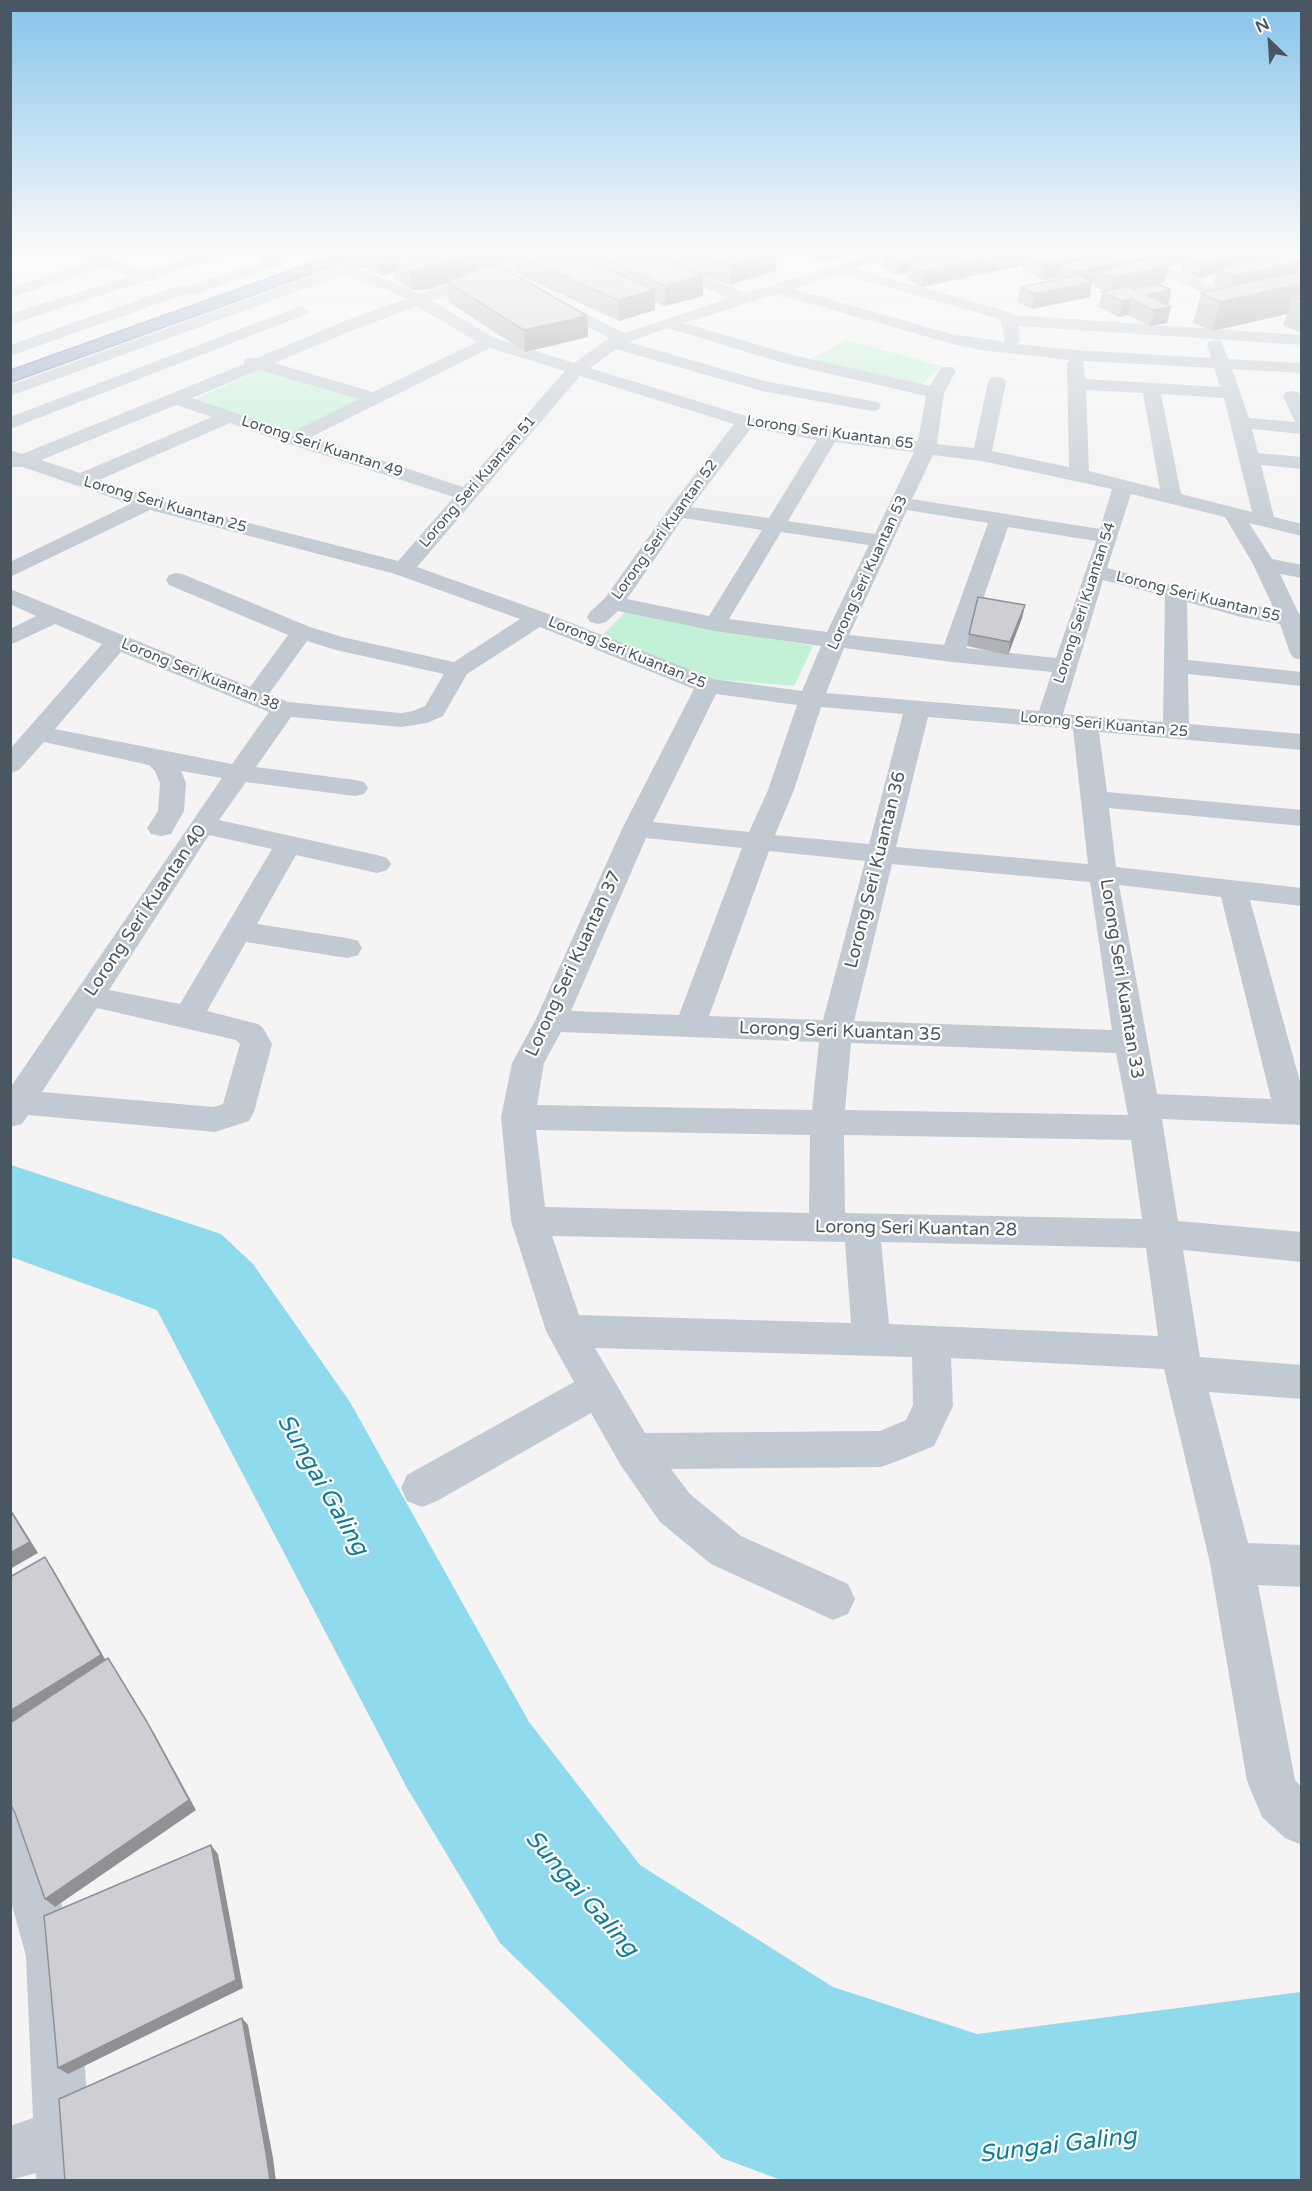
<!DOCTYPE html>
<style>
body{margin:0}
#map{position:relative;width:1312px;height:2191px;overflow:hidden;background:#f5f3f3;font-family:"Varela Round",sans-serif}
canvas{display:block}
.frame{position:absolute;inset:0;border:12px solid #4a5661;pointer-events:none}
.north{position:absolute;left:1240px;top:12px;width:60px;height:60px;-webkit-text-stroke:4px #fff;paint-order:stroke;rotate:335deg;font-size:16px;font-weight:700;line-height:24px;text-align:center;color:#4a5661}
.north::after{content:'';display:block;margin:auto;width:21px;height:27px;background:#4a5661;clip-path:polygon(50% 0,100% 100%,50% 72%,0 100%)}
</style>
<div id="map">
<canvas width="1312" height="2191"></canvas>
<div class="frame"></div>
<div class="north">N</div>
</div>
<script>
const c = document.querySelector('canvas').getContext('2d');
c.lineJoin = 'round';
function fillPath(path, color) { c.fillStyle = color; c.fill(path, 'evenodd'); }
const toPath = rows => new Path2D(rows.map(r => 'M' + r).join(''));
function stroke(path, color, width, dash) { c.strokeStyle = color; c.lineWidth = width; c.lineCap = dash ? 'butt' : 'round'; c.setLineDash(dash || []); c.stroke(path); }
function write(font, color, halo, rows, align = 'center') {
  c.font = font + ' "Varela Round",sans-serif'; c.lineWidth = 4.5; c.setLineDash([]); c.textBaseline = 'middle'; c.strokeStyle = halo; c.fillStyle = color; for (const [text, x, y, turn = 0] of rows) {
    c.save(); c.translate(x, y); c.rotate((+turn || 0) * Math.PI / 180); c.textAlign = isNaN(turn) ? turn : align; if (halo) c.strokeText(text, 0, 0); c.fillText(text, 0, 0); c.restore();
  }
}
fillPath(toPath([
 [846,340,941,366,920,386,811,359],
 [264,368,362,399,296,434,196,399],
 [625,612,813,646,794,686,700,678,601,637]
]), '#c3f1d5');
fillPath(toPath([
 [11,1165,221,1234,253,1264,350,1402,529,1722,640,1865,833,1987,977,2034,1301,1992,1301,2180,781,2180,722,2158,500,1943,407,1788,157,1310,11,1257]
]), '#90daee');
const highway = toPath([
 [355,248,375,248,373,251,10,382,10,371,355,248]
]);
stroke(highway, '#7690ad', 3);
fillPath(toPath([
 [61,248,81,248,145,271,218,248,239,248,237,251,156,278,154,281,144,281,10,325,10,314,130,276,104,267,10,298,10,288,90,261,63,251,61,248],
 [285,248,306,248,304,251,280,259,282,262,279,265,197,294,185,294,10,356,10,345,178,286,190,286,260,262,258,259,261,256,285,248],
 [389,248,409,248,407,251,359,269,420,294,548,248,568,248,566,251,432,301,495,338,574,363,609,338,541,302,539,299,541,296,553,296,624,333,730,298,610,251,608,248,627,248,746,293,894,248,915,248,913,251,856,269,1009,312,1013,315,1302,335,1302,345,1018,326,1020,340,1017,344,1075,350,1211,358,1207,345,1209,341,1215,340,1221,341,1228,359,1302,363,1302,373,1232,369,1249,418,1295,422,1283,396,1286,392,1292,391,1298,392,1302,397,1302,434,1252,429,1258,453,1302,457,1302,469,1261,465,1274,517,1302,524,1302,536,1249,523,1272,559,1302,565,1302,578,1280,574,1299,614,1302,614,1302,660,1294,658,1290,653,1280,624,1241,617,1187,602,1188,660,1302,672,1302,686,1188,674,1189,724,1302,734,1302,750,1099,732,1107,792,1302,810,1302,826,1109,808,1116,867,1302,888,1302,906,1250,900,1302,1089,1302,1125,1162,1119,1178,1221,1302,1232,1302,1262,1183,1250,1200,1357,1302,1365,1302,1399,1209,1392,1248,1543,1302,1545,1302,1587,1258,1585,1295,1780,1302,1788,1302,1845,1285,1838,1262,1817,1247,1781,1210,1563,1164,1369,951,1358,953,1406,934,1446,895,1462,881,1467,671,1469,690,1494,741,1536,848,1584,855,1599,848,1614,833,1620,711,1564,660,1522,620,1464,591,1413,437,1501,422,1507,407,1501,401,1488,407,1475,574,1382,546,1331,511,1221,501,1117,512,1063,535,1021,622,829,694,689,540,627,467,674,443,716,427,723,401,727,291,717,256,767,355,780,364,782,368,788,364,794,355,796,246,782,219,820,377,855,387,858,391,864,387,870,377,873,296,855,257,924,347,938,358,941,362,948,358,955,347,958,246,942,207,1011,258,1024,263,1028,272,1044,254,1112,249,1121,215,1132,28,1115,22,1124,10,1127,10,1088,222,778,181,771,186,783,184,811,171,834,161,836,151,834,147,828,158,811,160,783,155,771,149,765,44,742,19,770,10,773,10,749,102,644,55,624,10,645,10,629,36,616,10,604,10,589,250,687,288,635,169,585,166,580,169,575,177,573,185,575,310,627,342,637,454,662,520,619,395,574,150,510,10,577,10,562,130,504,23,467,10,467,10,450,22,454,244,364,245,358,257,358,342,322,406,299,401,296,345,274,10,396,10,385,389,248],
 [840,274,997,318,1001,322,1005,342,952,334,793,289,840,274],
 [777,294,949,343,981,350,1070,360,1067,363,1069,467,992,451,1006,382,1003,378,997,377,991,378,988,382,974,448,937,444,944,393,956,371,953,367,941,367,930,386,793,355,684,323,777,294],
 [417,306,477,342,373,392,274,363,354,330,417,306],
 [667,328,783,363,926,396,918,441,805,427,749,417,590,368,616,349,762,391,872,411,878,410,881,406,878,402,872,401,764,381,629,342,667,328],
 [490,348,565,371,463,487,311,437,490,348],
 [1083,361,1214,368,1220,387,1085,379,1083,361],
 [259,370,359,399,293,432,192,398,259,370],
 [580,376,734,424,670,507,605,598,590,612,587,617,590,622,598,624,606,622,618,611,715,631,821,646,802,691,713,679,546,613,417,567,580,376],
 [1086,390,1143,393,1160,489,1089,471,1086,390],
 [1161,394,1224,398,1252,512,1181,494,1161,394],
 [176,405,212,417,80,473,41,460,176,405],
 [230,423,286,443,454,497,398,561,155,499,99,480,230,423],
 [751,428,817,440,769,518,691,507,751,428],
 [835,442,914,452,875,534,788,521,835,442],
 [933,455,982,461,1112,489,1100,529,912,499,933,455],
 [1131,494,1225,517,1253,564,1274,609,1243,604,1107,568,1131,494],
 [907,510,988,523,944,645,849,635,907,510],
 [683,518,762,530,709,616,627,599,683,518],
 [1008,527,1096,541,1056,658,966,648,1008,527],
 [781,532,869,545,827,632,729,619,781,532],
 [1103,580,1165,596,1163,722,1063,714,1103,580],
 [307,641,336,650,444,674,425,706,413,711,401,713,288,702,269,694,307,641],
 [844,648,952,662,1052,672,1039,711,826,693,844,648],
 [121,652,269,712,232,764,55,729,121,652],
 [716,694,797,705,768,790,749,832,653,822,716,694],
 [821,707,903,714,869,844,775,835,794,790,821,707],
 [928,717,1073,729,1088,864,896,847,928,717],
 [209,835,272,849,180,1004,109,990,209,835],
 [646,838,742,848,679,1015,571,1011,646,838],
 [769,851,865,861,823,1020,709,1016,769,851],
 [892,864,1090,882,1112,1030,854,1021,892,864],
 [1119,885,1221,897,1271,1099,1157,1094,1119,885],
 [97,1008,236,1040,240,1044,223,1104,214,1107,42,1092,97,1008],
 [561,1032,819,1042,812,1110,537,1105,544,1063,561,1032],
 [851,1043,1116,1053,1128,1115,845,1110,851,1043],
 [536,1130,810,1135,809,1213,545,1207,536,1130],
 [844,1135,1131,1140,1142,1219,845,1213,844,1135],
 [552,1236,845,1242,851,1323,579,1315,552,1236],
 [881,1242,1146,1248,1158,1336,889,1324,881,1242],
 [595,1348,912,1357,913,1405,906,1420,880,1431,645,1433,595,1348],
 [1106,248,1125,248,1247,300,1302,289,1302,299,1252,310,1239,308,1108,251,1106,248],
 [301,306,309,311,307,314,10,429,10,417,301,306],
 [10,1796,27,1803,35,1819,78,1956,92,2180,36,2180,36,2173,10,2180,10,2126,33,2118,26,1956,10,1898,10,1796]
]), '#c1cad2');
fillPath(highway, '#8ba5c1');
fillPath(toPath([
 [251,248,279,248,262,253],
 [359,248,789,248,789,249,777,254,776,271,730,285,703,276,703,296,665,306,655,302,655,310,619,321,516,273,515,258,494,265,587,316,588,337,525,352,449,302,447,283,429,289,412,290,395,279,394,272,383,276,362,267],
 [658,251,658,257,649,253],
 [806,248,867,248,822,262,805,256],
 [912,248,1287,248,1284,256,1300,262,1297,272,1302,271,1302,333,1283,325,1287,314,1212,331,1193,323,1201,293,1223,289,1213,285,1216,274,1198,278,1181,271,1183,263,1170,266,1152,258,1153,254,1144,256,1146,261,1164,282,1133,289,1171,290,1168,305,1171,307,1167,323,1150,326,1128,315,1119,317,1099,307,1102,292,1104,291,1094,286,1095,283,1092,283,1090,297,1032,309,1017,302,1020,287,1057,279,1057,277,1044,280,1022,270,1023,265,922,287,907,279,908,273,898,275,883,268,885,253],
 [1025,605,1022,618,1008,655,967,646,969,634]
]), '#b0b2b7');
fillPath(toPath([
 [261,248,279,248,262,253],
 [405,248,462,248,393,259,394,272,383,276,381,256],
 [488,248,544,248,514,254,515,258,429,289,412,290,409,270],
 [646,248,658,248,658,251,646,254],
 [774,248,789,248,789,249,777,254,776,271,730,285,731,265,774,252],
 [836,248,867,248,822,262,822,252],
 [961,248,1030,248,909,264,908,273,898,275,899,260],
 [1037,248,1058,248,1024,255,1023,265,922,287,924,271],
 [1126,248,1123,262,1146,257,1143,272,1168,266,1164,282,1110,294,1113,278,1097,271,1095,283,1092,283,1090,297,1032,309,1035,294,1072,286,1075,272,1060,265,1057,277,1044,280,1047,264,1092,255,1089,269,1095,268,1097,254],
 [1145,248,1155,248,1153,254,1143,257],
 [1189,248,1256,248,1185,256,1183,263,1170,266,1174,251],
 [1271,248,1287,248,1284,259,1217,269,1216,274,1198,278,1202,263],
 [1300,262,1295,277,1230,292,1234,276],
 [703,275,703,296,665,306,665,286],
 [1302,283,1302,300,1292,296,1287,314,1212,331,1220,302],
 [655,290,655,310,619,321,618,300],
 [1171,290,1168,306,1147,295],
 [1131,299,1128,315,1119,317,1122,301],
 [1171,307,1167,323,1150,326,1154,310],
 [587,316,588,337,525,352,524,330],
 [1025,605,1022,618,1008,655,1010,642],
 [10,1508,38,1553,10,1569],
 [45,1557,53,1569,109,1666,10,1727,10,1711],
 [108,1658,154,1733,196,1810,55,1907,45,1899],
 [211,1845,218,1854,243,1988,68,2074,58,2068],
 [242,2018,248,2025,273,2158,276,2181,270,2181]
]), '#909195');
const building = toPath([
 [360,248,405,248,381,256,360,248],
 [427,248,488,248,426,269,409,270,393,259,427,248],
 [518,248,560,248,655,290,618,300,514,254,515,249,518,248],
 [578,248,635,248,703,275,665,286,578,248],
 [681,248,767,248,778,251,731,265,681,248],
 [810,248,836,248,822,252,810,248],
 [912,248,961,248,899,260,885,253,912,248],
 [988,248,1037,248,924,271,909,264,988,248],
 [1058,248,1075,248,1092,255,1047,264,1024,255,1058,248],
 [1082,248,1126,248,1097,254,1082,248],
 [1166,248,1189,248,1174,251,1166,248],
 [1222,248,1271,248,1202,263,1185,256,1222,248],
 [1131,251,1146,257,1075,272,1060,265,1131,251],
 [1283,255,1300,262,1234,276,1217,269,1283,255],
 [1152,259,1168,266,1113,278,1097,271,1152,259],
 [485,265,500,266,587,316,524,330,447,282,485,265],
 [1302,271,1302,283,1220,302,1201,293,1302,271],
 [1078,275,1093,282,1035,294,1020,287,1078,275],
 [1158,284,1171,290,1147,295,1171,307,1154,310,1131,299,1122,301,1102,292,1128,286,1134,289,1158,284],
 [1302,294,1302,300,1292,296,1302,294],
 [978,597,1025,605,1010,642,969,634,978,597],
 [10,1510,30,1542,10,1553,10,1510],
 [45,1557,101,1655,10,1711,10,1577,45,1557],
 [108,1658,147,1722,189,1800,45,1899,15,1813,10,1803,10,1723,108,1658],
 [211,1845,236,1980,58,2068,44,1916,211,1845],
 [242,2018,266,2153,270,2181,65,2181,59,2099,242,2018]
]);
fillPath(building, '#cdcfd5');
stroke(building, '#909195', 1.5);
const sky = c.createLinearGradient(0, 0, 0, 554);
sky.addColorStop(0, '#85c3ea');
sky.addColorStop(0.45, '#fafafa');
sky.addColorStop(1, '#fafafa00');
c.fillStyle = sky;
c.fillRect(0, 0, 1312, 554);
write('15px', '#4a5661', '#fff', [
 ["Lorong Seri Kuantan 65",830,433,8],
 ["Lorong Seri Kuantan 49",322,447,18],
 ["Lorong Seri Kuantan 51",478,482,-49],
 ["Lorong Seri Kuantan 25",165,505,16],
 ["Lorong Seri Kuantan 52",665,530,-54],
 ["Lorong Seri Kuantan 53",868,573,-65],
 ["Lorong Seri Kuantan 55",1198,597,14],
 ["Lorong Seri Kuantan 54",1085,603,-72],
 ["Lorong Seri Kuantan 25",627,653,22],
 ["Lorong Seri Kuantan 38",200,675,22],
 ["Lorong Seri Kuantan 25",1104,725,5]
]);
write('18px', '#4a5661', '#fff', [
 ["Lorong Seri Kuantan 36",876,870,-76],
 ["Lorong Seri Kuantan 40",146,911,-56],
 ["Lorong Seri Kuantan 37",574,964,-65],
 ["Lorong Seri Kuantan 33",1121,979,81],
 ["Lorong Seri Kuantan 35",840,1032,2],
 ["Lorong Seri Kuantan 28",916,1229,1]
]);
write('italic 24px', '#0c7c9b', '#fff', [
 ["Sungai Galing",322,1485,60],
 ["Sungai Galing",581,1894,49],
 ["Sungai Galing",1058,2146,-7]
]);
</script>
